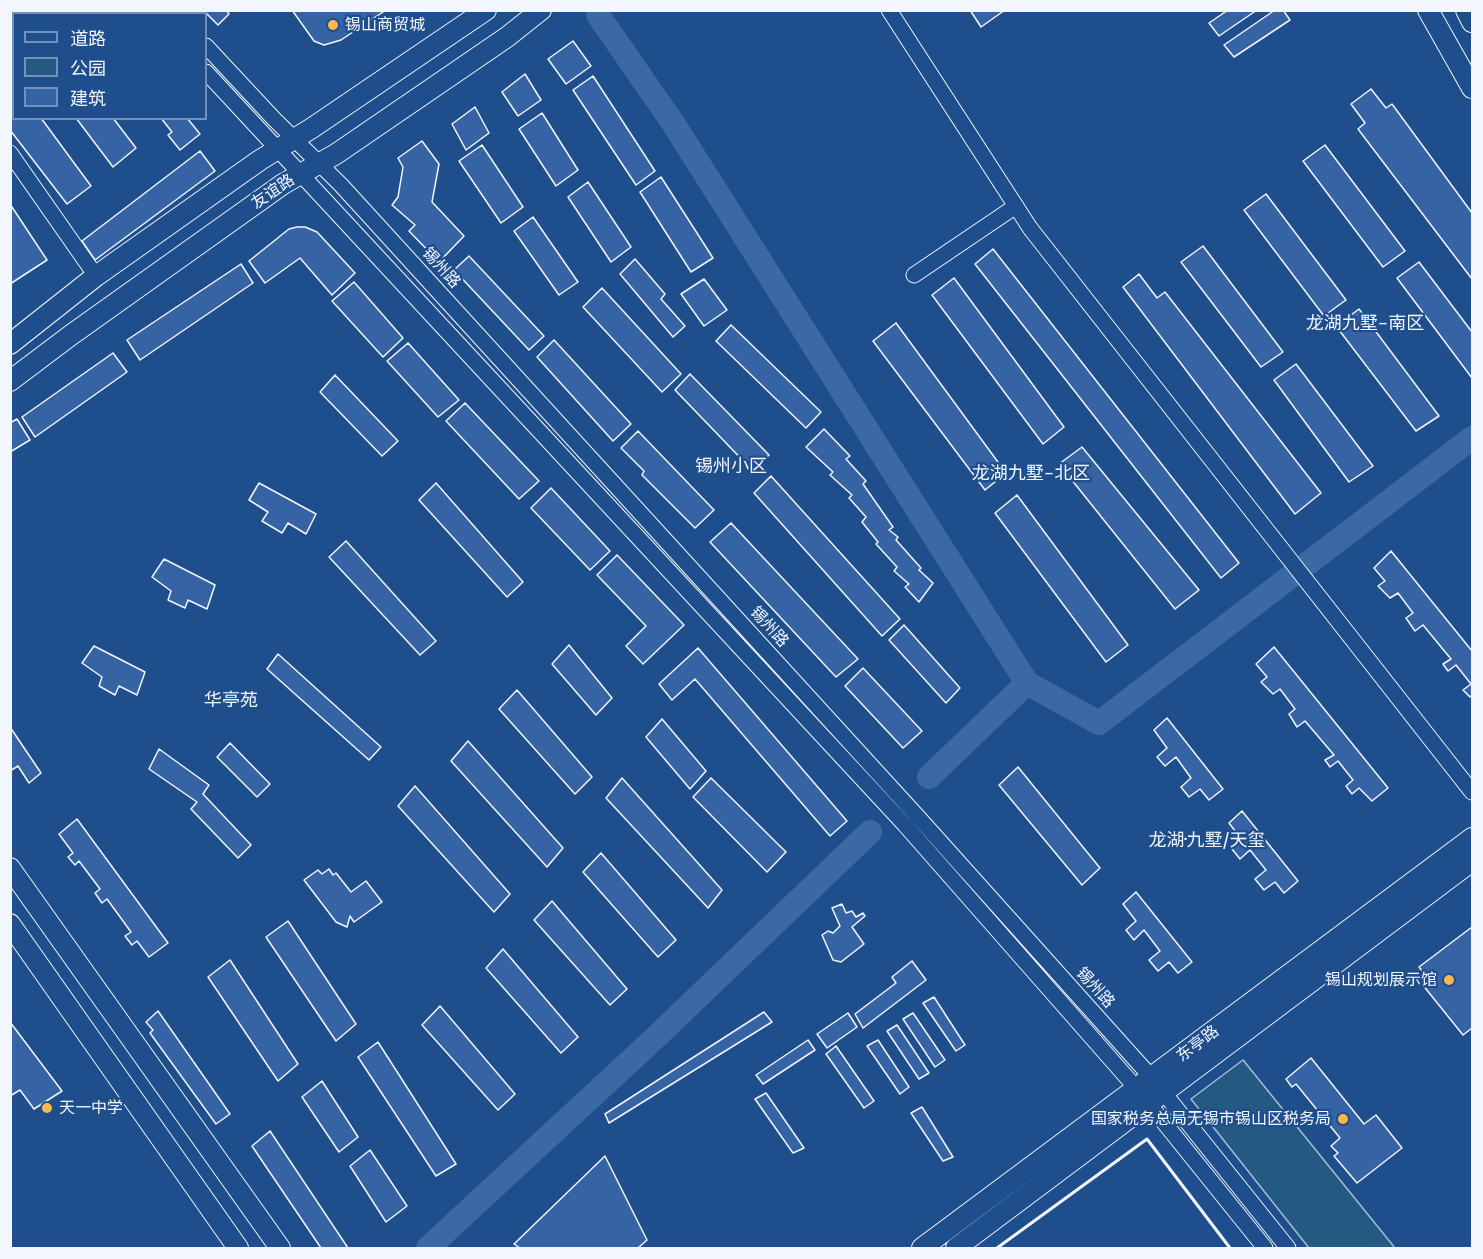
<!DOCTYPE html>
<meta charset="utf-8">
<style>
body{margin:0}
#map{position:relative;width:1483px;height:1259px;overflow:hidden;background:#1f4e8c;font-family:Merriweather,"Noto Sans SC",serif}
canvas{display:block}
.frame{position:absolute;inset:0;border:12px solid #f2f6ff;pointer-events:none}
.legend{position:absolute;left:12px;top:12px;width:195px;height:108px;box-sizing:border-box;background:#1f4e8c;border:2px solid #7391ba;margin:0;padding:8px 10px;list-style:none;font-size:18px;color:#f2f6ff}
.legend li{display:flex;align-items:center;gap:12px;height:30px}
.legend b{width:30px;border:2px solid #7391ba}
</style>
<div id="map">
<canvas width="1483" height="1259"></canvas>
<div class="frame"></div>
<ul class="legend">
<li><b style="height:8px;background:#1f4e8c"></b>道路</li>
<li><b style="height:16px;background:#245a82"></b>公园</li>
<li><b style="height:16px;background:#3563a3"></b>建筑</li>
</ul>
</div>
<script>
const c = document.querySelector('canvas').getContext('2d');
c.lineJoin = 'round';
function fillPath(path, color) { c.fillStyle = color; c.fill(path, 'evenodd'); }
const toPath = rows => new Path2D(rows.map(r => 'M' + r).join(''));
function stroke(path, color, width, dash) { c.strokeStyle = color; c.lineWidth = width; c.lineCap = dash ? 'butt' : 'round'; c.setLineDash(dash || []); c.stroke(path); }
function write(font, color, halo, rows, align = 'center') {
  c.font = font + ' Merriweather,"Noto Sans SC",serif'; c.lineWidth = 4.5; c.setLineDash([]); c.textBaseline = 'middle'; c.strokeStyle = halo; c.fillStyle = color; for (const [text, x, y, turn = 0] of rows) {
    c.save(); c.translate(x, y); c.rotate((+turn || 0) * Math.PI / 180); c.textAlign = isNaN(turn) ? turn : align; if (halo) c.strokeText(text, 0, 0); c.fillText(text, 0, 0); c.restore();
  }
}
const green = toPath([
 [1243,1060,1395,1248,1309,1248,1191,1099,1243,1060]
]);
fillPath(green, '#245a82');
stroke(green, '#a8bbd7', 1.5);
stroke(toPath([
 [598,15,673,123,1027,683,929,777],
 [1027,683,1099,723,1472,438],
 [428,1248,655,1038,870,832]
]), '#3b69a3', 24);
const building = toPath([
 [68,10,95,10,98,14,71,14,68,10],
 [203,10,226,10,229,14,218,25,203,10],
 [292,10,386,10,341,40,324,45,314,41,292,10],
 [970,10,1005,10,981,27,970,10],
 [1228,10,1257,10,1219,36,1209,23,1228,10],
 [1275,10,1283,10,1290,20,1234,57,1224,45,1275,10],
 [573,41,591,66,566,84,548,59,573,41],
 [525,74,541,100,518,116,502,92,525,74],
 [593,76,655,171,636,185,573,90,593,76],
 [10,79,14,83,14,118,41,118,91,186,67,204,10,130,10,79],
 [1371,89,1386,108,1392,104,1472,213,1472,279,1358,129,1365,123,1351,104,1371,89],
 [475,107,489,133,466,150,452,124,475,107],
 [542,113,578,170,556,186,519,129,542,113],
 [76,118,113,118,136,148,113,167,76,118],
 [161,118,187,118,200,134,180,150,168,135,172,132,161,118],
 [422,141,439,164,432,202,464,236,439,262,409,231,415,225,392,205,398,197,403,167,398,158,422,141],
 [482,145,523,207,501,223,459,161,482,145],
 [1325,145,1405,251,1383,267,1303,161,1325,145],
 [200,151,215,171,95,260,82,241,200,151],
 [661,177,713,258,691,272,640,192,661,177],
 [588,182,631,247,611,262,568,197,588,182],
 [1266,194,1346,300,1324,316,1244,210,1266,194],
 [10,204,47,260,10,284,10,204],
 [533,217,578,282,559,295,514,231,533,217],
 [297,227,305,227,317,232,355,273,332,295,300,258,265,283,249,261,289,229,297,227],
 [1203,246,1283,352,1261,367,1181,262,1203,246],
 [993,249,1239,563,1221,578,975,264,993,249],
 [469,256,544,336,529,350,454,270,469,256],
 [635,259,665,294,661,299,685,326,673,337,620,274,635,259],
 [1419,262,1472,332,1472,378,1397,278,1419,262],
 [241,264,253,283,140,360,127,340,241,264],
 [1139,274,1157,298,1165,292,1321,493,1295,514,1123,287,1139,274],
 [954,278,1064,427,1043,444,932,295,954,278],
 [704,279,727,310,704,326,681,294,704,279],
 [354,282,403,338,383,357,332,301,354,282],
 [602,288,681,374,662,392,583,307,602,288],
 [1359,309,1439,416,1416,431,1336,326,1359,309],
 [896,323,1006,473,985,490,873,341,896,323],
 [731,325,821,412,806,428,716,341,731,325],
 [554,340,631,424,613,441,537,357,554,340],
 [408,343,459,400,438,417,387,361,408,343],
 [113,353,127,372,35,437,22,417,113,353],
 [1296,364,1373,466,1349,482,1274,380,1296,364],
 [690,374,769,455,753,471,675,390,690,374],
 [335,375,398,441,382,456,320,392,335,375],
 [465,403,539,481,519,499,446,421,465,403],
 [17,419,30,440,10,452,10,423,17,419],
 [824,429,850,456,846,459,866,481,863,484,893,527,889,530,898,537,896,540,921,568,919,570,933,583,919,602,905,587,909,584,894,571,897,567,876,544,878,542,862,522,866,517,849,498,852,495,830,475,833,472,806,447,824,429],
 [638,431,714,510,695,528,642,475,644,471,621,448,638,431],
 [1082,447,1199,590,1175,609,1059,464,1082,447],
 [771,476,900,619,882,636,754,493,771,476],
 [259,483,316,514,306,534,288,523,282,533,262,521,268,512,249,500,259,483],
 [436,483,523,582,507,597,419,500,436,483],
 [551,488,610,551,590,570,531,508,551,488],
 [1017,495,1128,645,1106,662,995,513,1017,495],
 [731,523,858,659,836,677,710,542,731,523],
 [346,541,436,641,420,655,329,557,346,541],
 [1391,551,1472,651,1472,695,1470,697,1463,690,1471,684,1456,665,1448,671,1443,664,1451,659,1423,625,1415,631,1406,618,1413,613,1398,593,1390,598,1378,586,1385,581,1374,568,1391,551],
 [617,555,684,625,643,664,626,646,646,626,597,575,617,555],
 [164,559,215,585,207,609,188,600,185,608,168,600,171,591,152,577,164,559],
 [904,625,960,688,946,703,889,640,904,625],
 [569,645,612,698,596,715,552,664,569,645],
 [94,646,145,672,137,695,119,686,115,695,99,686,102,677,82,663,94,646],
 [1274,647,1388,788,1372,801,1359,788,1352,794,1346,786,1353,780,1338,761,1330,767,1325,760,1334,755,1305,721,1297,727,1289,714,1295,709,1280,689,1273,694,1261,682,1267,677,1256,664,1274,647],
 [698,648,847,821,830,836,695,679,672,700,659,684,698,648],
 [278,654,381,747,369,760,267,669,278,654],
 [863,668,922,731,903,748,845,686,863,668],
 [517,690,592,777,575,794,499,709,517,690],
 [1167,718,1223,789,1209,800,1200,789,1189,797,1181,787,1191,778,1176,757,1165,766,1157,757,1167,748,1154,730,1167,718],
 [662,719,706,771,690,789,646,737,662,719],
 [10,727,41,773,29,783,18,766,10,771,10,727],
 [468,741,563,848,547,867,451,761,468,741],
 [230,743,270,784,257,797,217,757,230,743],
 [159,749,209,785,203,794,251,845,238,858,191,809,197,802,149,769,159,749],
 [1018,767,1100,868,1082,885,999,785,1018,767],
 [622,778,722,890,708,908,606,798,622,778],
 [711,778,786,852,767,872,693,797,711,778],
 [415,786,510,894,494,912,398,806,415,786],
 [1242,811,1298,881,1284,893,1275,882,1264,890,1255,879,1266,870,1250,850,1240,859,1232,849,1242,840,1229,823,1242,811],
 [77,819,168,943,149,957,137,941,132,945,125,936,131,932,107,899,102,903,95,893,100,889,79,861,75,865,68,857,73,853,59,834,77,819],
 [601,853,676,940,658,957,583,872,601,853],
 [329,869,333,875,336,873,351,892,366,881,382,902,354,922,350,916,347,927,336,922,304,880,318,870,322,874,329,869],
 [1136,892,1192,962,1178,973,1169,962,1158,971,1149,960,1160,951,1144,930,1134,940,1126,930,1136,921,1123,904,1136,892],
 [552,901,627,989,610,1005,534,920,552,901],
 [842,904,846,913,852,911,856,917,863,913,865,916,852,927,864,944,841,962,833,960,822,935,828,931,833,933,840,926,832,908,842,904],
 [288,921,356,1024,336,1041,266,937,288,921],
 [1472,927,1472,1028,1463,1035,1422,984,1426,981,1424,978,1427,977,1419,967,1472,927],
 [503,949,578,1037,561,1053,486,968,503,949],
 [230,960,298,1064,278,1081,208,977,230,960],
 [912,961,926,980,863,1028,855,1014,896,983,892,977,912,961],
 [934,997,965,1045,956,1051,923,1003,934,997],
 [440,1006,515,1094,498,1110,422,1025,440,1006],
 [158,1011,230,1114,216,1124,150,1033,153,1030,146,1022,158,1011],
 [764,1012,772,1022,609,1123,605,1114,764,1012],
 [848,1013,857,1027,827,1048,817,1034,848,1013],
 [913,1013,945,1060,935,1067,903,1019,913,1013],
 [10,1022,62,1091,34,1109,20,1090,10,1096,10,1022],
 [897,1025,929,1073,919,1079,887,1031,897,1025],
 [808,1040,815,1050,763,1084,756,1075,808,1040],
 [878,1040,909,1087,900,1094,867,1046,878,1040],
 [378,1042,456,1164,436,1176,358,1057,378,1042],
 [836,1046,874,1101,864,1108,826,1054,836,1046],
 [1311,1058,1364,1124,1376,1115,1402,1148,1357,1183,1334,1156,1338,1153,1331,1146,1340,1138,1296,1084,1292,1087,1286,1079,1311,1058],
 [322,1081,358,1137,339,1152,302,1097,322,1081],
 [766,1093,804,1148,793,1153,755,1099,766,1093],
 [922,1107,953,1157,943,1161,911,1113,922,1107],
 [270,1131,348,1248,321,1248,252,1146,270,1131],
 [370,1150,407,1206,386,1222,350,1166,370,1150],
 [605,1156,647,1240,638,1248,520,1248,514,1244,605,1156]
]);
fillPath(building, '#3563a3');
stroke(building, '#f2f6ff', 1.5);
const minor = toPath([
 [150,10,152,14],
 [173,10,176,14],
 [889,10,1030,228,1472,792],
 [206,46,274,119,341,185,918,817,1152,1078,1288,1248],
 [206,72,905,825,1137,1089,1265,1248],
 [10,153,96,276],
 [914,275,1016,206]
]);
const major = toPath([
 [1428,10,1472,88],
 [1466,10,1472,22],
 [10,344,96,276,260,160,312,128,486,10],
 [10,381,71,335,283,184,336,154,507,37,541,10],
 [10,868,280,1248],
 [10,924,238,1248],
 [922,1248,1472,838],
 [956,1248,1472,861]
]);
stroke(minor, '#f2f6ff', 17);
stroke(major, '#f2f6ff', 22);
stroke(minor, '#1f4e8c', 15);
stroke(major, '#1f4e8c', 20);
stroke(toPath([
 [997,1248,1147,1139,1230,1248]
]), '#f2f6ff', 3);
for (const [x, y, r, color] of [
 [333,25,6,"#ffb74d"],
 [1449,980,6,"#ffb74d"],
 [47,1108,6,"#ffb74d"],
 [1343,1119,6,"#ffb74d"]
]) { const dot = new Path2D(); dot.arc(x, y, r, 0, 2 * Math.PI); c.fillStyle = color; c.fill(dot); stroke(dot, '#1f4e8c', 2); }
write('16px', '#f2f6ff', '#1f4e8c', [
 ["锡山商贸城",345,25],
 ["锡山规划展示馆",1437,980,"right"],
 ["天一中学",59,1108],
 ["国家税务总局无锡市锡山区税务局",1331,1119,"right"]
], 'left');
write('16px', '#f2f6ff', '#1f4e8c', [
 ["友谊路",273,192,-34],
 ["锡州路",441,268,48],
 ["锡州路",769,627,48],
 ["锡州路",1095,988,48],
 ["东亭路",1198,1044,-37]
]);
write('18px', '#f2f6ff', '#1f4e8c', [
 ["龙湖九墅-南区",1365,324],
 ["锡州小区",731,467],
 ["龙湖九墅-北区",1031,474],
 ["华亭苑",231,701],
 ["龙湖·九墅/天玺",1207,841]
]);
</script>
